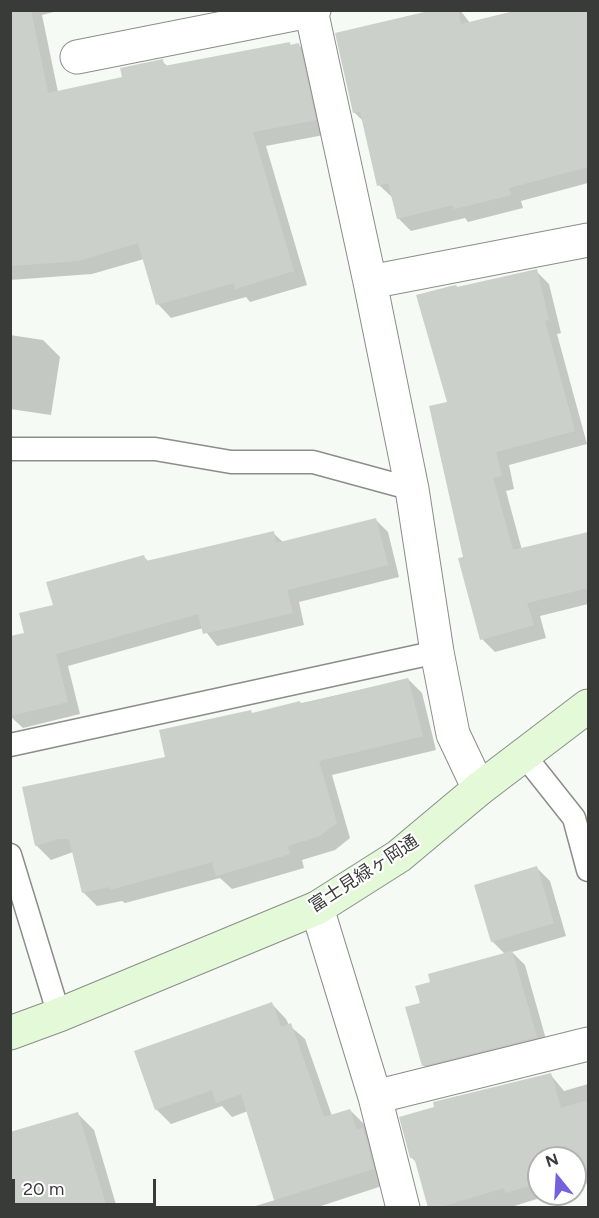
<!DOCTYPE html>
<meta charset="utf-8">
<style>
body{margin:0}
#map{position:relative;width:599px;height:1218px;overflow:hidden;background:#f6faf4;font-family:Figtree,sans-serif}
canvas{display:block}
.frame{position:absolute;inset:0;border:12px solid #393b39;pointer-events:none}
.north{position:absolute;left:527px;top:1146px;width:60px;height:60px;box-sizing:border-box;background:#fff;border:2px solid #b0b1b0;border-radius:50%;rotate:342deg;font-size:16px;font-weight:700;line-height:24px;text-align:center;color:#393b39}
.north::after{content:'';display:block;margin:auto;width:21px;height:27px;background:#7362dc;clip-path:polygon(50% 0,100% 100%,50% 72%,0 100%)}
.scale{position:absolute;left:12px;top:1179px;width:144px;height:27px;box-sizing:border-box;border:3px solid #393b39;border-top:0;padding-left:8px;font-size:18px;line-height:21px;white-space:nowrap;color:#393b39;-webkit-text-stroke:4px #fff;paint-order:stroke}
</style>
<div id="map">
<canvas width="599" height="1218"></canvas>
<div class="frame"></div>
<div class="north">N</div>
<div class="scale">20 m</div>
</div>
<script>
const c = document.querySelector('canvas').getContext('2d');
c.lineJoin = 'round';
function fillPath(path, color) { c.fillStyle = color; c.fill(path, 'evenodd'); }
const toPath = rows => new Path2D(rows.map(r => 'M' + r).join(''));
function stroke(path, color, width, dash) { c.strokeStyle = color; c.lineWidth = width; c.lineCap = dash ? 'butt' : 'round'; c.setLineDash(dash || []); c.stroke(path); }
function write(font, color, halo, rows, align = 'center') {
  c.font = font + ' Figtree,"Noto Sans JP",sans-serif'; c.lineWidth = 4.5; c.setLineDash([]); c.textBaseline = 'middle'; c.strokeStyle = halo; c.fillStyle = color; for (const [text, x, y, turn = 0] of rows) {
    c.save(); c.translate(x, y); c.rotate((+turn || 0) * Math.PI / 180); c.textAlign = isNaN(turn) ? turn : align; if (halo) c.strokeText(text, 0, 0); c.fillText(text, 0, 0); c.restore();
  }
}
fillPath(toPath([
 [10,10,62,10,42,15,58,92,124,78,162,61,168,67,289,43,292,46,298,44,312,58,329,134,266,146,307,285,250,302,246,297,171,318,158,304,144,259,92,274,10,280],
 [440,10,460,10,470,23,524,10,588,10,588,183,521,201,523,208,468,222,465,218,411,231,398,218,393,198,379,185,364,122,354,112],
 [536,271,549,284,561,333,557,334,587,444,509,465,514,489,506,491,522,550,588,535,588,604,540,616,546,638,495,652,482,639,465,558,448,403,458,288],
 [10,335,43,340,60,357,51,415,10,409],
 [376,520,388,532,399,577,299,602,304,625,217,646,203,628,68,666,80,714,23,728,10,716,10,638,25,634,55,606,144,557,149,562,273,533,283,542],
 [408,679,422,693,436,750,332,775,350,838,335,850,302,860,304,868,232,889,220,878,125,903,122,901,97,906,83,892,73,852,51,860,36,845,167,758,253,714],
 [537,868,550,881,566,936,512,952,525,965,549,1050,437,1078,423,1065,421,1004,505,954,492,941],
 [272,1004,286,1019,289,1025,305,1039,332,1116,350,1110,365,1125,388,1184,315,1208,249,1208,275,1200,248,1111,232,1117,222,1106,171,1124,156,1109],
 [550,1074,564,1091,588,1084,588,1183,575,1187,575,1158,539,1158,539,1194,553,1194,508,1208,429,1208,417,1163,411,1157],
 [78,1114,94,1130,117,1208,10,1208]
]), '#0003');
fillPath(toPath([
 [10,10,31,10,48,93,122,77,120,68,163,59,164,66,290,42,290,45,299,43,316,120,253,132,294,271,235,289,234,283,156,305,138,243,78,261,10,266],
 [433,10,458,10,461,24,518,10,588,10,588,167,509,188,511,195,454,209,453,205,397,219,388,183,377,186,360,112,353,113,335,33],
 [537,269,549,320,545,321,575,431,496,452,502,476,493,478,513,550,588,532,588,588,527,603,534,625,480,640,458,558,463,557,429,406,447,402,416,295,451,286,456,285,457,287],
 [376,518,388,565,287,590,293,613,203,634,198,614,56,654,68,702,10,716,10,636,24,633,19,613,53,605,46,582,144,555,146,561,274,531,276,543],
 [408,678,423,736,319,761,337,823,320,836,288,846,290,854,216,876,212,862,109,890,109,887,82,893,69,839,58,839,35,846,22,787,165,757,159,730,251,710,252,713,300,701,301,704],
 [537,866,554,923,491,942,474,885],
 [512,951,537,1037,422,1066,405,1007,420,1003,415,986,430,982,428,974],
 [272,1002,281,1027,291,1023,324,1117,350,1109,357,1130,363,1128,374,1169,274,1200,241,1094,216,1103,212,1090,155,1110,134,1051],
 [551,1073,561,1108,588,1100,588,1168,575,1172,575,1158,539,1158,539,1183,505,1193,504,1188,437,1208,428,1208,414,1157,410,1158,399,1117,434,1107,433,1102],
 [78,1112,107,1208,10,1208,10,1132]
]), '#ccd0ca');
const lane = toPath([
 [10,449,155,449,231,462,313,462,412,489],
 [10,745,437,652],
 [524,755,574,818,588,870],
 [10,855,59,1015]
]);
const street = toPath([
 [311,10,370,282,412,489,437,652,453,734,479,789],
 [77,57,314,10],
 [370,282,588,240],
 [317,908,375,1097,403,1208],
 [375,1097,588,1044]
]);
const secondary = toPath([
 [10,1033,59,1015,317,908,399,856,479,789,588,706]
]);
stroke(lane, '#8a8e88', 25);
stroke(street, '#8a8e88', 35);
stroke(secondary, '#8a8e88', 35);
stroke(lane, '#fff', 22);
stroke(street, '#fff', 33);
stroke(secondary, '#e3f9d8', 33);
write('18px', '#393b39', '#fff', [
 ["富士見緑ヶ岡通",364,874,-33]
]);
</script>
